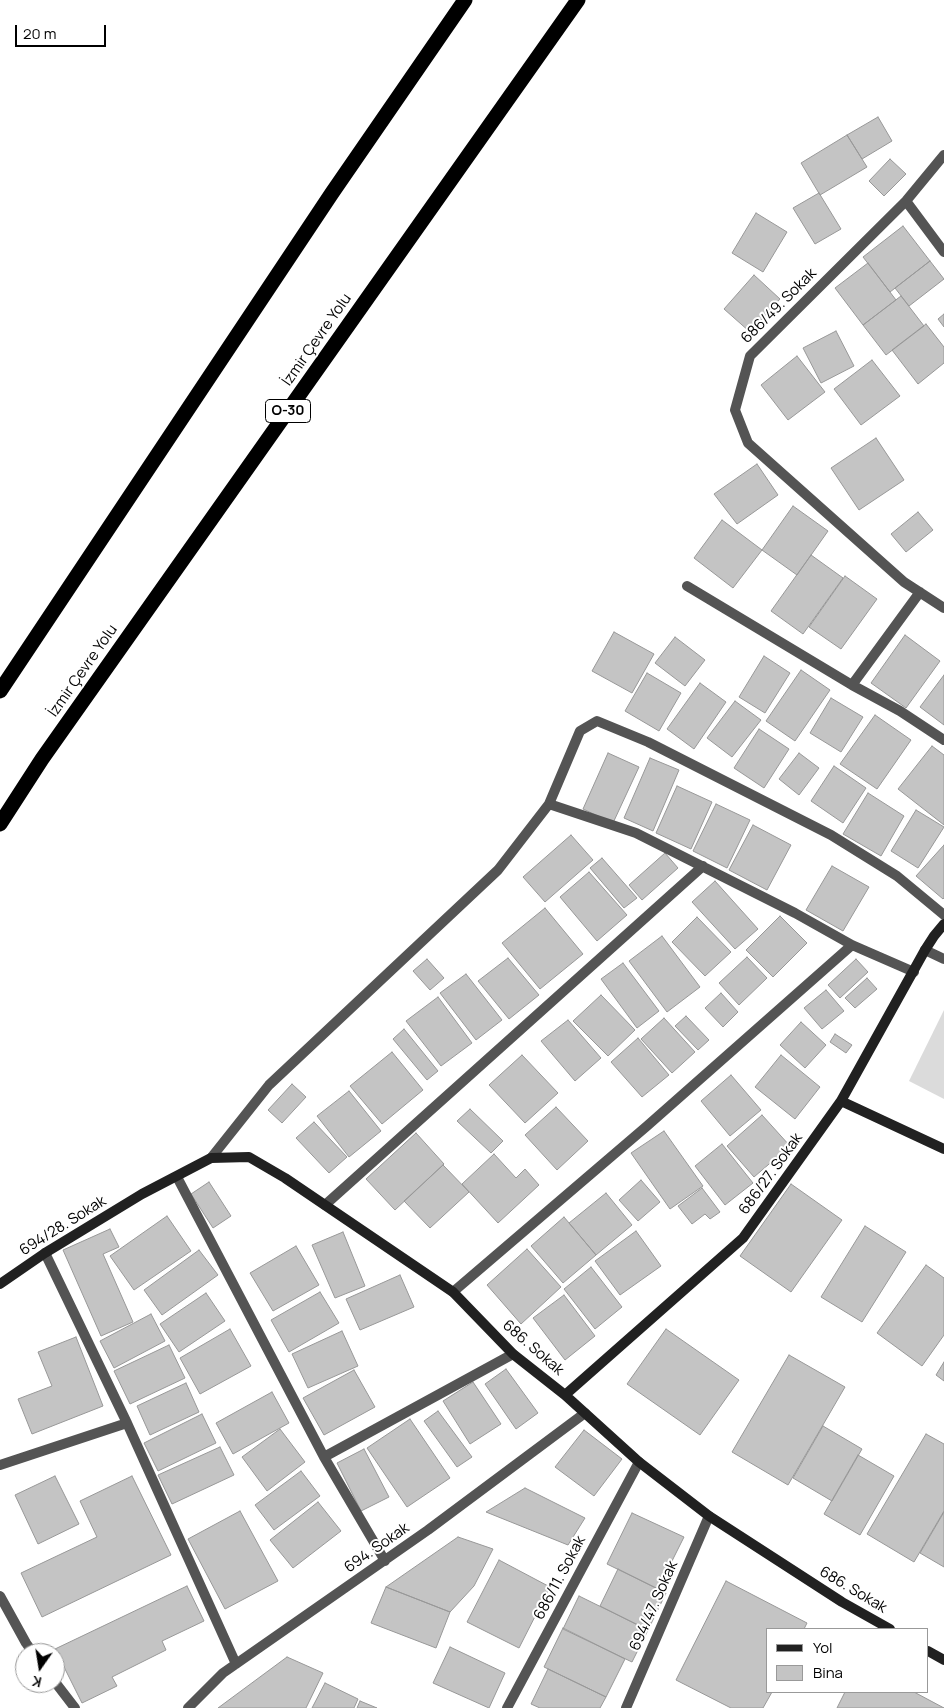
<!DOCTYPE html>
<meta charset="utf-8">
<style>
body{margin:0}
#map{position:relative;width:944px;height:1708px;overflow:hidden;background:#fff;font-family:Manrope,sans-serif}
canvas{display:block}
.legend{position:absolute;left:766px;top:1628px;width:162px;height:65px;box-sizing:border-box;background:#fff;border:1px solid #999;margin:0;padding:6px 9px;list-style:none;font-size:15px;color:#000}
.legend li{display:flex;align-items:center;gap:10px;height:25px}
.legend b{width:25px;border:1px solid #999}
.north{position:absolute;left:15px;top:1643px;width:50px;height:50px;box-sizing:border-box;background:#fff;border:1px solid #999;border-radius:50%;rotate:193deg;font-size:14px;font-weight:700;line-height:20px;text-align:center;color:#000}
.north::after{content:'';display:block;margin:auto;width:18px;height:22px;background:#000;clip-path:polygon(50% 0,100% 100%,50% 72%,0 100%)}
.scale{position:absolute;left:15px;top:25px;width:91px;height:22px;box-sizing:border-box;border:2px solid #000;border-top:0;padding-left:6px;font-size:15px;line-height:18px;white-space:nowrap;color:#000;-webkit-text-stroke:4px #fff;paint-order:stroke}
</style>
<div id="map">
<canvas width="944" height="1708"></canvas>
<ul class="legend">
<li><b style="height:6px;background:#212121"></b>Yol</li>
<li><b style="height:14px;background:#c4c4c4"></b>Bina</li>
</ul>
<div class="north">K</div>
<div class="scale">20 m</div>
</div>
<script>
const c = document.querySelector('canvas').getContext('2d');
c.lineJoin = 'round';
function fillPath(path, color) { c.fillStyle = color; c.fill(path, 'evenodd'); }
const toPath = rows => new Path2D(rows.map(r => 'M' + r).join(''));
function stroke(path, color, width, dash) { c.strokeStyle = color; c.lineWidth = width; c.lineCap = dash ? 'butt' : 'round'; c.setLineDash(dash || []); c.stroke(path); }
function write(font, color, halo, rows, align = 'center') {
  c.font = font + ' Manrope,sans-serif'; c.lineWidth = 4; c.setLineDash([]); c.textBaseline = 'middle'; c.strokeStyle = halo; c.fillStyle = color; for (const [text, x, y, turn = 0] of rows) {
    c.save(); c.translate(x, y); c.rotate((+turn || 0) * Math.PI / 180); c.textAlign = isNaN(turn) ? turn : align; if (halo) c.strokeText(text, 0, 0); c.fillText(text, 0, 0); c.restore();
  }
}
fillPath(toPath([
 [944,1010,944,1099,909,1081]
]), '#dbdbdb');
const building = toPath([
 [878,117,892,141,862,159,847,135,878,117],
 [847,135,867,167,820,195,801,163,847,135],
 [890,159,906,174,884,196,869,181,890,159],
 [819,193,841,229,815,244,793,208,819,193],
 [756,213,787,232,763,272,732,253,756,213],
 [903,226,930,261,890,292,863,257,903,226],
 [930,261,944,279,909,306,895,288,930,261],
 [868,263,896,300,863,325,835,288,868,263],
 [754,275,780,299,750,332,724,309,754,275],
 [901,296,924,326,886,355,863,325,901,296],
 [944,314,944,327,938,319,944,314],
 [926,324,944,347,944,363,918,384,892,350,926,324],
 [836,331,854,366,821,383,803,348,836,331],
 [797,356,825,392,788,420,761,385,797,356],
 [872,360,900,396,861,425,834,389,872,360],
 [876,438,904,480,859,510,831,468,876,438],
 [757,464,778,495,737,524,714,494,757,464],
 [793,506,828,531,797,575,762,550,793,506],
 [918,512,933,530,906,552,891,534,918,512],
 [722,520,762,550,733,588,694,558,722,520],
 [811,555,843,578,803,634,771,611,811,555],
 [845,576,877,599,841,649,809,627,845,576],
 [614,632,654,654,632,693,592,671,614,632],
 [905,635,940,661,906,708,871,683,905,635],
 [675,637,705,660,685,686,655,663,675,637],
 [764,656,790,673,765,713,739,697,764,656],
 [801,670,830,690,795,741,766,721,801,670],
 [647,673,681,693,659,731,625,711,647,673],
 [944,675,944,725,920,707,944,675],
 [700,683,726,702,694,749,667,729,700,683],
 [831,698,863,717,841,752,810,733,831,698],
 [735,701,761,720,732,757,707,738,735,701],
 [875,715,911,740,877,789,840,764,875,715],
 [759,729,789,749,764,788,734,768,759,729],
 [932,746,944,755,944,825,898,789,932,746],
 [608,753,639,767,613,823,583,809,608,753],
 [799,753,819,768,799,795,779,779,799,753],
 [650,758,679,770,653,831,624,818,650,758],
 [834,766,866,788,843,823,811,801,834,766],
 [677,786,712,802,691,849,656,833,677,786],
 [868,793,904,816,881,856,843,834,868,793],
 [716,804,750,820,727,868,693,851,716,804],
 [916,810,944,827,918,868,891,851,916,810],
 [753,825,791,845,767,890,729,870,753,825],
 [571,835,593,860,545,902,523,877,571,835],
 [944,845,944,898,943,899,916,876,944,845],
 [665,853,678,868,642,900,629,885,665,853],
 [602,858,637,898,624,908,590,868,602,858],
 [832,866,869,887,843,931,806,910,832,866],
 [589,872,627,915,597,941,560,897,589,872],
 [715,881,758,929,735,949,692,902,715,881],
 [545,908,583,954,540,989,502,943,545,908],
 [780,916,807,943,773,977,746,950,780,916],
 [697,917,731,952,705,976,672,942,697,917],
 [662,936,700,987,667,1012,629,961,662,936],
 [747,957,767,978,739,1005,719,983,747,957],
 [508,958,539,995,509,1019,478,981,508,958],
 [427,959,444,978,430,990,413,971,427,959],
 [856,959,868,972,840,998,828,985,856,959],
 [623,963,659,1011,637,1028,601,979,623,963],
 [466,974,502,1020,476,1040,440,993,466,974],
 [867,978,877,989,855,1008,845,998,867,978],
 [826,990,844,1011,822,1029,804,1008,826,990],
 [721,993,738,1012,723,1027,705,1008,721,993],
 [601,995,635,1030,608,1056,573,1021,601,995],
 [438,997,472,1043,441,1066,406,1021,438,997],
 [686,1016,709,1040,698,1050,675,1026,686,1016],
 [664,1018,695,1052,672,1073,641,1039,664,1018],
 [568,1020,601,1058,575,1081,541,1041,568,1020],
 [801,1022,826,1045,805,1068,780,1045,801,1022],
 [404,1029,438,1071,427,1080,393,1039,404,1029],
 [835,1034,852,1045,846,1053,830,1042,835,1034],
 [638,1038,669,1075,642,1097,611,1062,638,1038],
 [392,1052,423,1090,382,1124,350,1086,392,1052],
 [522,1055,558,1093,525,1123,489,1085,522,1055],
 [781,1055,820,1087,795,1119,755,1087,781,1055],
 [731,1075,761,1110,730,1136,701,1101,731,1075],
 [292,1084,306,1097,282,1123,268,1110,292,1084],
 [349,1091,381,1131,349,1157,317,1116,349,1091],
 [556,1107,588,1141,557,1170,525,1135,556,1107],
 [470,1109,503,1141,491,1153,457,1121,470,1109],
 [762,1115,790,1146,754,1177,727,1146,762,1115],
 [314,1122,347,1157,329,1173,296,1138,314,1122],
 [664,1131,703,1186,670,1209,631,1153,664,1131],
 [416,1133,444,1164,395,1210,366,1179,416,1133],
 [722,1144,753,1183,725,1205,695,1166,722,1144],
 [494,1154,516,1178,525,1169,539,1185,498,1223,462,1184,494,1154],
 [443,1165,469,1192,430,1228,404,1201,443,1165],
 [641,1180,660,1202,638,1221,619,1200,641,1180],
 [209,1182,231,1216,213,1228,191,1194,209,1182],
 [791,1184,842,1220,791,1292,740,1256,791,1184],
 [702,1188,720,1212,710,1219,705,1214,692,1224,678,1206,702,1188],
 [606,1193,632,1225,596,1255,569,1223,606,1193],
 [167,1216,191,1251,134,1290,110,1256,167,1216],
 [564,1217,596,1255,563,1283,531,1246,564,1217],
 [865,1226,906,1252,862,1322,821,1297,865,1226],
 [110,1229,119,1247,103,1254,133,1322,101,1336,63,1250,110,1229],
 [636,1231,661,1266,620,1295,595,1261,636,1231],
 [343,1232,365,1286,335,1298,312,1245,343,1232],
 [296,1246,319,1285,273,1311,250,1273,296,1246],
 [527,1249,561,1287,521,1324,487,1285,527,1249],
 [199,1250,218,1275,162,1315,144,1290,199,1250],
 [926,1265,944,1278,944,1335,922,1366,877,1333,926,1265],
 [591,1267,622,1307,595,1329,564,1289,591,1267],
 [400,1275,414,1307,360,1330,346,1299,400,1275],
 [320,1292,339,1323,289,1352,271,1320,320,1292],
 [206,1293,225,1321,179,1352,160,1324,206,1293],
 [564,1295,595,1336,565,1360,533,1318,564,1295],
 [151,1314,165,1341,114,1368,100,1341,151,1314],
 [230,1329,251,1366,200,1394,180,1358,230,1329],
 [666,1329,739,1380,700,1435,627,1384,666,1329],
 [342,1331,358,1366,308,1388,292,1354,342,1331],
 [76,1337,103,1406,32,1434,18,1399,52,1386,38,1352,76,1337],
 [169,1345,185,1378,130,1404,114,1371,169,1345],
 [789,1355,845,1387,788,1485,732,1452,789,1355],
 [944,1362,944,1381,936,1375,944,1362],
 [506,1369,538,1413,516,1429,485,1384,506,1369],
 [354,1370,375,1407,324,1435,303,1398,354,1370],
 [473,1382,501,1424,470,1444,443,1401,473,1382],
 [186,1383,199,1412,150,1435,137,1406,186,1383],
 [272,1392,289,1423,233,1454,216,1423,272,1392],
 [438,1411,472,1457,457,1467,424,1421,438,1411],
 [202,1414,216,1443,158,1471,144,1443,202,1414],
 [410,1419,450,1478,407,1507,367,1448,410,1419],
 [823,1426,862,1449,832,1501,793,1478,823,1426],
 [280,1429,305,1462,267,1491,242,1457,280,1429],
 [584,1430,622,1459,594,1496,555,1467,584,1430],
 [926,1434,944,1444,944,1511,914,1562,867,1534,926,1434],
 [220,1447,234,1475,172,1504,158,1475,220,1447],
 [364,1449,389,1497,361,1511,337,1463,364,1449],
 [858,1455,894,1476,860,1535,824,1514,858,1455],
 [301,1471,320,1496,274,1530,255,1505,301,1471],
 [55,1476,79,1524,38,1544,15,1495,55,1476],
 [132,1476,171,1555,42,1617,21,1573,97,1537,80,1501,132,1476],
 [525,1488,585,1518,568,1545,486,1512,525,1488],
 [318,1502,341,1531,293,1568,270,1540,318,1502],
 [240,1511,278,1581,225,1609,188,1539,240,1511],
 [944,1512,944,1567,920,1553,944,1512],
 [632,1513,684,1537,658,1589,607,1564,632,1513],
 [458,1537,493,1549,474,1586,450,1612,386,1587,458,1537],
 [499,1560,550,1587,519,1648,467,1622,499,1560],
 [618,1569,666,1593,648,1630,600,1606,618,1569],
 [726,1581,807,1623,804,1629,768,1629,768,1692,772,1692,763,1708,731,1708,676,1680,726,1581],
 [187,1586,204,1621,162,1641,166,1650,112,1677,117,1686,82,1703,55,1649,187,1586],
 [386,1587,450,1612,436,1648,371,1623,386,1587],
 [579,1596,648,1630,632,1662,563,1629,579,1596],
 [563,1628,625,1659,606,1697,544,1667,563,1628],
 [450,1647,505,1673,489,1708,433,1683,450,1647],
 [287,1657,323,1673,306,1708,218,1708,287,1657],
 [548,1669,606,1697,600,1708,540,1708,531,1704,548,1669],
 [325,1683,358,1699,354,1708,312,1708,325,1683],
 [845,1692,914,1692,944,1708,837,1708,845,1692],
 [360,1701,377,1708,357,1708,360,1701]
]);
fillPath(building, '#c4c4c4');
stroke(building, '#989898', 1);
stroke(toPath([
 [944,155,906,201,750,356,735,410,748,443,904,582,944,608],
 [906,201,944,252],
 [687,586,852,685,900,711,944,740],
 [852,685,920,592],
 [549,804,636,833,795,913,852,945,914,972],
 [925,950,944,959],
 [211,1158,269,1085,498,870,549,804,580,731,597,721,648,742,831,835,897,876,944,915],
 [177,1177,324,1457,385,1561],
 [325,1205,703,866],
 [45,1253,127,1423,236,1664],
 [453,1292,647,1126,852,945],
 [324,1457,513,1354],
 [0,1465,127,1423],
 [0,1596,26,1643,33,1653],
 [55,1682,75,1708],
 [188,1708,223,1673,428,1530,585,1413],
 [507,1708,639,1462],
 [626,1708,709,1516]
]), '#545454', 10);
stroke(toPath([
 [841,1101,944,1149],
 [0,1284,45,1253,142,1194,211,1158,249,1157,285,1178,453,1292,513,1354,565,1395,639,1462,709,1516,842,1602,890,1629],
 [565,1395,743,1238,841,1101,925,950,934,936,944,924],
 [928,1651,944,1660]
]), '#212121', 10);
stroke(toPath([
 [0,691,332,193,465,0],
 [0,824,42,759,578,0]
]), '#000', 15);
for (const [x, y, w] of [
 [288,411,45]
]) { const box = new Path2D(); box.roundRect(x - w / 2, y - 11.5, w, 23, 4); c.fillStyle = '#fff'; c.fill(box); stroke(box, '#000', 1); }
write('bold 14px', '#000', null, [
 ["O-30",288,411]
]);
write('15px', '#000', '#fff', [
 ["686/49. Sokak",779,306,-45],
 ["İzmir Çevre Yolu",317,340,-55],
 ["İzmir Çevre Yolu",83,671,-55],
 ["686/27. Sokak",771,1174,-54],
 ["694/28. Sokak",63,1226,-32],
 ["686. Sokak",533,1348,41],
 ["694. Sokak",377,1548,-35],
 ["686/11. Sokak",560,1578,-62],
 ["686. Sokak",853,1590,31],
 ["694/47. Sokak",654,1606,-66]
]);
</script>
